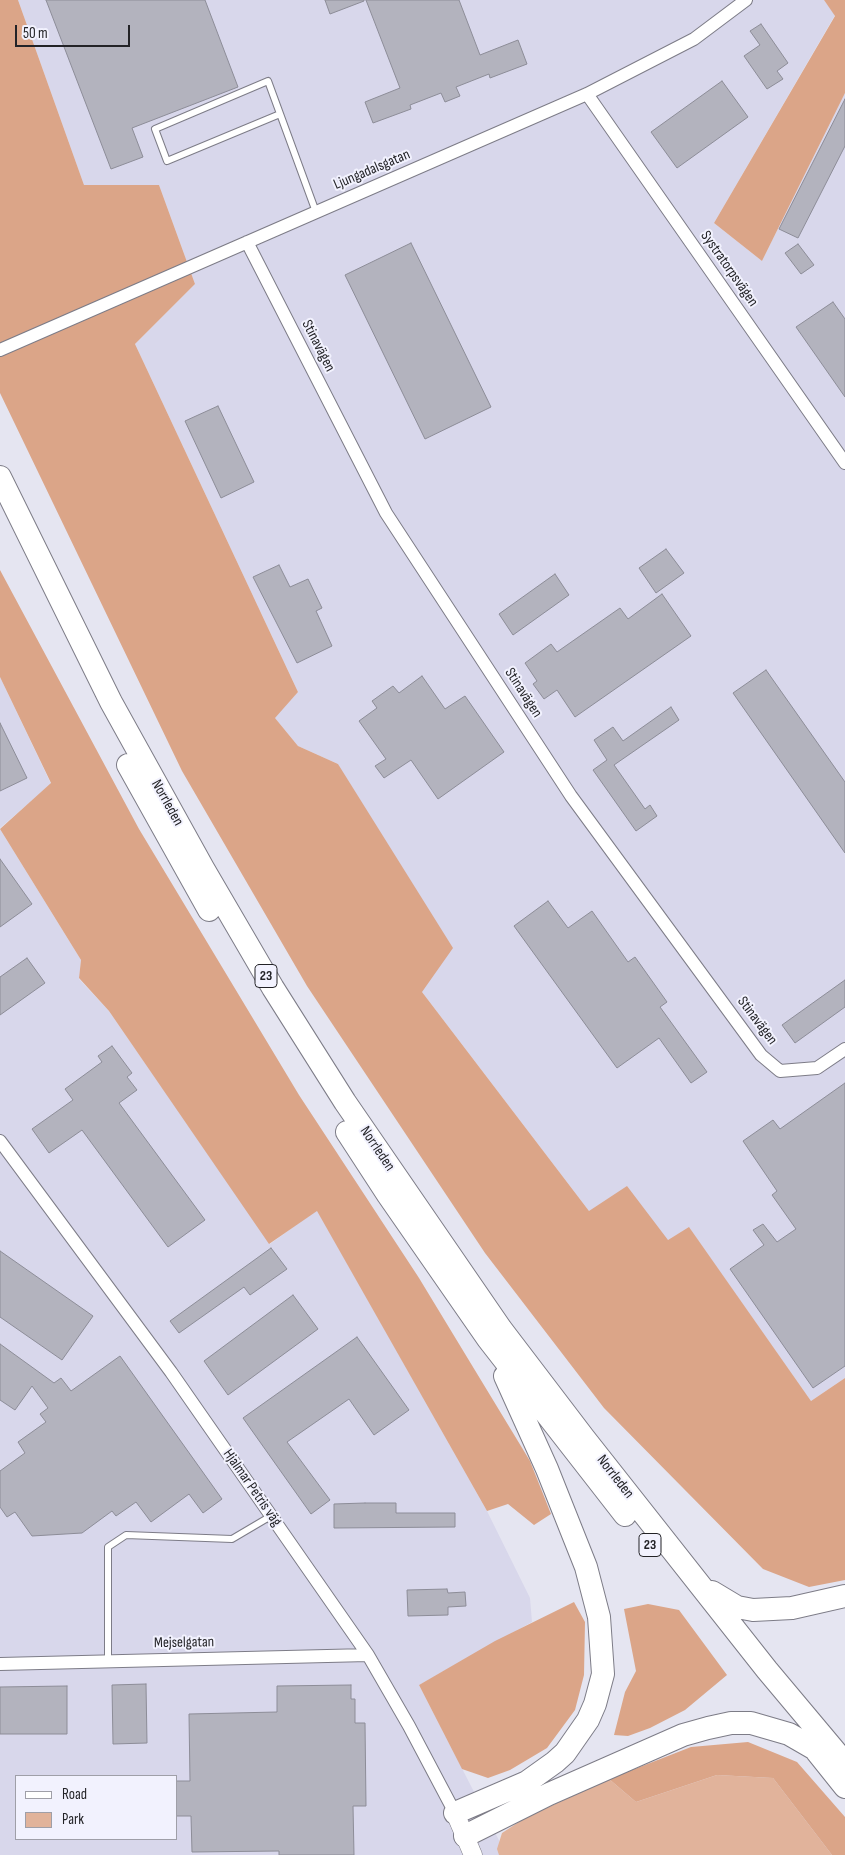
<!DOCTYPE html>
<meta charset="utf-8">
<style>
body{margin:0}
#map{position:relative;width:845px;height:1855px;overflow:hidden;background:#e5e5f1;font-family:"Sofia Sans Condensed",sans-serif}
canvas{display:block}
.legend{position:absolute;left:15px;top:1775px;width:162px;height:65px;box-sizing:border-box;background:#f2f2fe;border:1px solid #9f9fa8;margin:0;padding:6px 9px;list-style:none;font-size:15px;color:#232327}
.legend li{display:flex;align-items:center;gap:10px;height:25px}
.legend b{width:25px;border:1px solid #9f9fa8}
.scale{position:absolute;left:15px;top:25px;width:115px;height:22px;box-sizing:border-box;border:2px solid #232327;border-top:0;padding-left:6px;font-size:15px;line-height:18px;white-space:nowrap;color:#232327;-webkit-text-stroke:4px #f2f2fe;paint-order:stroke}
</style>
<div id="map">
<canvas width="845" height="1855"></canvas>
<ul class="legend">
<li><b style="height:6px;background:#fff"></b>Road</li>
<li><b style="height:14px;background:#e1b39b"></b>Park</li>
</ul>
<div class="scale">50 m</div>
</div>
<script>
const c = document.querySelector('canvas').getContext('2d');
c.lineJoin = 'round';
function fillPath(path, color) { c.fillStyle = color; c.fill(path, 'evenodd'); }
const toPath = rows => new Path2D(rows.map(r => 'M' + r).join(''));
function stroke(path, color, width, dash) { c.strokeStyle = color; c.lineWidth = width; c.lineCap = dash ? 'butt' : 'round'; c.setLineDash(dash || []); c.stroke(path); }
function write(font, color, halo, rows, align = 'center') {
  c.font = font + ' "Sofia Sans Condensed",sans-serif'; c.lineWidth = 4; c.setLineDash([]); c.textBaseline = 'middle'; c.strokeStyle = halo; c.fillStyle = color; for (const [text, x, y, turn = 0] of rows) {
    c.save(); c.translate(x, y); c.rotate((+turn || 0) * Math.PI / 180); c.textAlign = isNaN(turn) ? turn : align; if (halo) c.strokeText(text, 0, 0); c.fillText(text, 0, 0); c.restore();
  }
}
fillPath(toPath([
 [18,0,824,0,835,15,714,223,762,261,845,93,845,1378,811,1401,689,1228,668,1240,589,1211,422,992,338,764,298,746,274,717,298,692,135,344,195,284,159,185,84,185],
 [0,677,51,784,0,828],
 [0,829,81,960,79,979,109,1011,270,1244,317,1210,487,1511,530,1598,532,1622,419,1685,505,1852,832,1855,0,1855],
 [16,1776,176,1776,176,1839,16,1839]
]), '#d8d7eb');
fillPath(toPath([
 [717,1775,773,1778,832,1855,499,1855,497,1849,502,1833,525,1818,609,1779,636,1802]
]), '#e1b39b');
fillPath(toPath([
 [0,0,18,0,84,185,159,185,195,284,135,344,298,692,275,718,298,746,338,764,453,948,422,992,589,1211,627,1186,668,1240,689,1227,811,1401,845,1378,845,1580,809,1587,763,1569,604,1408,485,1253,307,986,182,771,0,393],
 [824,0,845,0,845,93,762,261,714,223,835,16],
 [0,570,139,829,299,1095,419,1278,530,1461,551,1514,534,1525,508,1504,487,1511,317,1211,269,1244,109,1011,79,978,81,960,0,829,51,783,0,677],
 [574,1602,585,1622,584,1675,575,1710,547,1748,510,1770,488,1778,462,1769,419,1685,495,1641],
 [648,1604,679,1610,727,1675,685,1710,650,1728,628,1736,614,1735,625,1692,636,1671,624,1609],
 [748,1742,797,1762,845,1817,845,1855,832,1855,773,1778,717,1775,636,1802,609,1779,691,1747]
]), '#dba588');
const building = toPath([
 [46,0,205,0,238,87,132,128,143,157,111,169,46,0],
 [325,0,364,0,364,1,330,14,325,0],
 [366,0,459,0,480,55,518,40,527,64,490,78,489,74,456,87,460,96,445,102,441,93,410,105,411,109,373,123,365,102,400,88,366,0],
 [761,24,788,63,777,71,783,79,767,89,744,56,760,45,750,31,761,24],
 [722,81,748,117,677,168,651,132,722,81],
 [845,99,845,146,798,238,779,229,845,99],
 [411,243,491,407,425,439,345,275,411,243],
 [798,244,814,265,801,274,785,253,798,244],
 [833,302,845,319,845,397,796,327,833,302],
 [218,406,254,482,221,498,185,421,218,406],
 [666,549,684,573,656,593,639,568,666,549],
 [279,565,290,587,308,579,322,608,316,611,332,646,297,663,253,577,279,565],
 [555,574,569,595,513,635,499,614,555,574],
 [662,594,691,636,575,717,557,690,544,699,533,684,537,681,525,663,551,644,557,652,620,608,628,619,662,594],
 [766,670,845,782,845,853,733,693,766,670],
 [422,676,445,709,465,696,504,752,438,799,411,760,384,778,375,766,386,759,359,721,377,708,372,701,393,686,399,693,422,676],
 [671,707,679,720,614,765,645,809,650,805,657,816,636,831,593,770,607,760,594,740,613,727,623,741,671,707],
 [0,723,27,778,0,791,0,723],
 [0,859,32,904,0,927,0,859],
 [548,901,568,928,592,911,628,962,635,957,667,1002,660,1007,707,1072,691,1083,659,1038,617,1068,514,926,548,901],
 [27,958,45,983,0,1015,0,977,27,958],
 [845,980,845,1007,795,1043,782,1025,845,980],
 [112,1046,132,1073,127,1077,137,1090,119,1103,205,1220,168,1247,82,1130,49,1153,32,1129,73,1100,65,1089,102,1062,98,1056,112,1046],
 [845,1083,845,1366,813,1388,730,1269,764,1245,753,1230,763,1224,777,1242,796,1229,772,1195,777,1191,743,1141,773,1120,780,1129,845,1083],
 [271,1248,287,1269,250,1295,244,1287,179,1333,170,1321,271,1248],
 [0,1251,93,1316,62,1360,0,1317,0,1251],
 [293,1295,318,1329,228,1395,204,1361,293,1295],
 [357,1337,409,1410,374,1435,349,1399,287,1442,330,1500,311,1514,243,1418,357,1337],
 [0,1344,54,1383,61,1378,71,1391,120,1356,222,1499,203,1513,189,1494,151,1522,136,1502,116,1516,112,1511,82,1533,32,1536,15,1512,7,1517,0,1507,0,1471,25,1453,18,1442,46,1422,40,1414,48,1408,32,1386,15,1410,0,1400,0,1344],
 [365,1503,396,1503,396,1513,455,1513,455,1527,334,1528,334,1504,365,1503],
 [447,1589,448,1593,465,1592,466,1606,448,1607,448,1615,408,1616,407,1590,447,1589],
 [146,1684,147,1743,113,1744,112,1685,146,1684],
 [351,1685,351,1699,355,1699,355,1723,365,1723,366,1806,353,1806,354,1855,279,1855,279,1851,192,1852,191,1816,176,1816,176,1781,190,1781,189,1714,277,1712,277,1686,351,1685],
 [67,1686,67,1734,0,1734,0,1687,67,1686]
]);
fillPath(building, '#b3b3be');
stroke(building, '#8d8d98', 1);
const lane = toPath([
 [280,114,167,161,155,129,268,81,316,212],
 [108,1661,108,1547,126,1535,232,1539,271,1516]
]);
const street = toPath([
 [587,94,845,463],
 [247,242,386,513,571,796,761,1055,780,1071,817,1068,845,1049],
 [0,350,587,94,694,39,746,0],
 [0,1141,171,1372,368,1655,409,1726,455,1813],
 [0,1664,368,1655]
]);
const secondary = toPath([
 [455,1813,473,1855]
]);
const highway = toPath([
 [0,477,111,702,203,868,273,988,345,1102,501,1329,584,1438,767,1670,845,1763],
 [128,765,209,910],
 [347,1132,388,1195,488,1339,625,1515],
 [712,1592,737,1607,753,1610,792,1608,845,1596],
 [817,1752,845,1787],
 [455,1813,527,1782,555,1762,565,1753,588,1720,595,1704,603,1674,599,1617,586,1567,547,1469,505,1376],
 [465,1836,549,1794,683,1735,708,1728,731,1723,751,1723,789,1734,815,1749]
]);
stroke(lane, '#7d7c87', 8);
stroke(street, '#7d7c87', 14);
stroke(secondary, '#7d7c87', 19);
stroke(highway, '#7d7c87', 24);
stroke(lane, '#fff', 6);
stroke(street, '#fff', 12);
stroke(secondary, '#fff', 18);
stroke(highway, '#fff', 22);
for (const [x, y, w] of [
 [266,976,22],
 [650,1545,22]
]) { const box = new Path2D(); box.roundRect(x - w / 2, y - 11.5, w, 23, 4); c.fillStyle = '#f2f2fe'; c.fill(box); stroke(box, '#232327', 1); }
write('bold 14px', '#232327', null, [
 ["23",266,976],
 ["23",650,1545]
]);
write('15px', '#232327', '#f2f2fe', [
 ["Ljungadalsgatan",372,170,-23],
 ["Systratorpsvägen",729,269,55],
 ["Stinavägen",318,346,63],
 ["Stinavägen",523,693,57],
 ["Norrleden",167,803,61],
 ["Stinavägen",757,1021,53],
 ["Norrleden",377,1149,56],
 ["Norrleden",615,1477,52],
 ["Hjalmar Petris väg",252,1488,55],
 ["Mejselgatan",184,1643,-1]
]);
</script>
